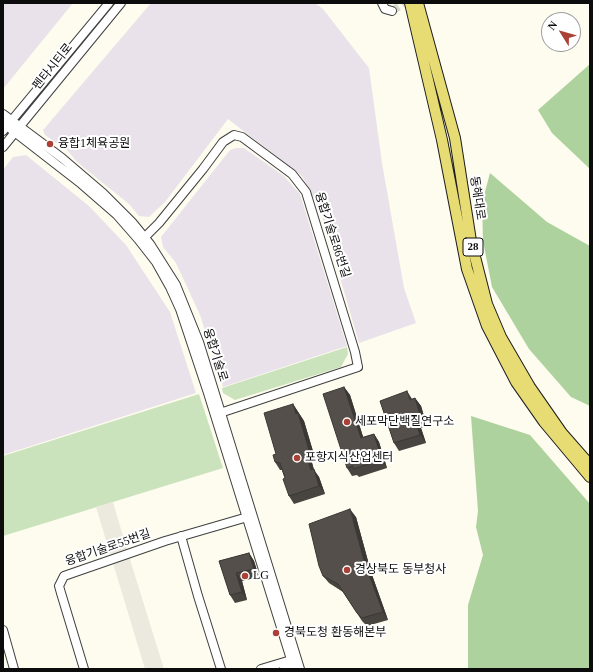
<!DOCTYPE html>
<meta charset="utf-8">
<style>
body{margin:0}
#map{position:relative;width:593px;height:672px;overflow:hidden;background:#fdfcee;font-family:"Times New Roman",serif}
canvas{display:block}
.frame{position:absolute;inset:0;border:4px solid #0c0c0c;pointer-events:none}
.north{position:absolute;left:541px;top:12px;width:40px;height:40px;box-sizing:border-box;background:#fff;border:1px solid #9e9e9e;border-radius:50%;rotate:307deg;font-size:11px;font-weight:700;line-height:16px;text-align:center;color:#0c0c0c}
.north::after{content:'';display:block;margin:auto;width:14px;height:18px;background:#ab4136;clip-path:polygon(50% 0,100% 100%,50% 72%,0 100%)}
</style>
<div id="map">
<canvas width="593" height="672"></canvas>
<div class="frame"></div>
<div class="north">N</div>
</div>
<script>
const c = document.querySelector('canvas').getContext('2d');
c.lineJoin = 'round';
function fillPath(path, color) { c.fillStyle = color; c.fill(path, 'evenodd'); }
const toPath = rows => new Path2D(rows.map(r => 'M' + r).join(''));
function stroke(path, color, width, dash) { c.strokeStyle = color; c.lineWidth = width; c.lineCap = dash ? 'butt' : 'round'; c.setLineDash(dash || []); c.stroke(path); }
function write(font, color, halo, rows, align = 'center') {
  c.font = font + ' "Times New Roman","Noto Sans KR",serif'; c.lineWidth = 4; c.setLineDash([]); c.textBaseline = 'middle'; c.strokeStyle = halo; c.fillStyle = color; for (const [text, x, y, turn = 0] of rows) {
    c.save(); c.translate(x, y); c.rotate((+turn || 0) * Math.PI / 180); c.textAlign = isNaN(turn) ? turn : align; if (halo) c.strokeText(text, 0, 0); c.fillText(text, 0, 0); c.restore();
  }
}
fillPath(toPath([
 [3,3,73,3,3,89],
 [151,3,315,3,323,9,369,68,382,163,404,288,416,323,359,343,321,212,302,176,228,119,165,202,149,217,139,216,129,204,77,162,68,151,45,135,43,130],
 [237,148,244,148,284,176,300,194,347,346,223,387,200,315,176,263,163,247,161,237,230,150],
 [26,155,89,206,126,245,170,312,196,393,3,455,3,170,13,157]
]), '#eae2ea');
fillPath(toPath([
 [347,347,348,354,341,367,235,400,223,393,222,388],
 [199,394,223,468,3,536,3,456]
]), '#cbe3bc');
fillPath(toPath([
 [590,64,590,169,552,133,538,110],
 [490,173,547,222,590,246,590,406,571,397,529,349,492,287,483,241,482,203],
 [471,416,530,435,590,504,590,669,468,669,468,605,483,555,476,527,478,511]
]), '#add29d');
fillPath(toPath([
 [113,502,128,553,164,669,145,669,96,507]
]), '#eceade');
stroke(toPath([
 [392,11,404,3]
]), '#d9d8cc', 8, [8, 4]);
const minor = toPath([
 [382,3,385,9,392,11],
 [3,114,62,158,103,193,132,222,150,244,176,285,199,342,300,669],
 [3,123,79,182,117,215,138,239,156,262,170,287,180,309,208,393,294,669],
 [3,131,109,3],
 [3,147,121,3],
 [141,241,159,223,203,169,223,142,234,135,242,137,292,174,306,192,355,352,358,367,217,414],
 [181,536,198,596,221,669],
 [3,630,14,669],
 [84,669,61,593,59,586,64,576,165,541,251,516],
 [261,669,291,660,295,661],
 [284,669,296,663]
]);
const major = toPath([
 [410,3,442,140,467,269,487,326,516,382,544,422,590,477],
 [418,3,455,138,471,241,487,304,501,337,530,387,562,433,590,465]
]);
stroke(minor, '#3f3f3f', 10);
stroke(major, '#1d1d1d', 12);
stroke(minor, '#fff', 8);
stroke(major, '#e7db73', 10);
fillPath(toPath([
 [344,387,350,395,363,437,374,434,379,442,387,468,359,477,357,475,352,476,347,468],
 [415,398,421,406,427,426,421,428,426,443,399,451,394,443,412,399],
 [293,404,304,421,315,458,311,459,314,470,319,477,325,494,294,504,289,496,285,478,282,470,280,470,275,462,276,454],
 [356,517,371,572,388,620,367,626,362,621,343,592,329,583,323,576],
 [249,553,254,561,259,577,242,581,247,600,235,603,230,595,219,561]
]), '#484440');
fillPath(toPath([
 [344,387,350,395,366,446,361,438],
 [407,391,412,399,410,400],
 [415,398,421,406,427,426,421,418],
 [293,404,304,421,315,458,309,450],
 [415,420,421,428,426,443,420,435],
 [374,434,379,442,387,468,382,460],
 [305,451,311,459,314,470,319,477,325,494,319,486,311,470],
 [350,509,356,517,371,572,388,620,383,612,365,564],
 [249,553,254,561,259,577,254,569],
 [236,573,242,581,247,600,242,592]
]), '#3b3734');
const building = toPath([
 [344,387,361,438,374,434,382,460,353,469,353,466,347,468,323,394,344,387],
 [407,391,410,400,415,398,421,418,415,420,420,435,394,443,380,401,407,391],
 [293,404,296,414,298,413,309,450,305,451,311,470,314,469,319,486,289,496,283,479,285,478,280,463,275,462,273,455,276,454,264,413,293,404],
 [350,509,365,564,383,612,362,618,357,613,338,584,323,576,319,566,309,524,350,509],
 [249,553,254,569,236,573,242,592,230,595,219,561,249,553]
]);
fillPath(building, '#544f4a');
stroke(building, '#3b3734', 1);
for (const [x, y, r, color] of [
 [50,144,4,"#ab4136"],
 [347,422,4,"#ab4136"],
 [297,458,4,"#ab4136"],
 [347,570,4,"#ab4136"],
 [245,576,4,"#ab4136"],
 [276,633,4,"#ab4136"]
]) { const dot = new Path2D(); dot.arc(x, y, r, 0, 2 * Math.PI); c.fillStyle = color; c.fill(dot); stroke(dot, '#fff', 1.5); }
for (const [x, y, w] of [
 [473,247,20]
]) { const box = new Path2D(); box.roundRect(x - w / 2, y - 9, w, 18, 3); c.fillStyle = '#fff'; c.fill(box); stroke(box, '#0c0c0c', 1); }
write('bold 11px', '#0c0c0c', null, [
 ["28",473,247]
]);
write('12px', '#0c0c0c', '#fff', [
 ["펜타시티로",53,67,-51],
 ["동해대로",477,198,81],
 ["융합기술로86번길",332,235,72],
 ["융합기술로",215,355,72],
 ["융합기술로55번길",108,548,-19]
]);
write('12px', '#0c0c0c', '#fff', [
 ["융합1체육공원",58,144],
 ["세포막단백질연구소",355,422],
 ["포항지식산업센터",305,458],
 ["경상북도 동부청사",355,570],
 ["LG",253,576],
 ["경북도청 환동해본부",284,633]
], 'left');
</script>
